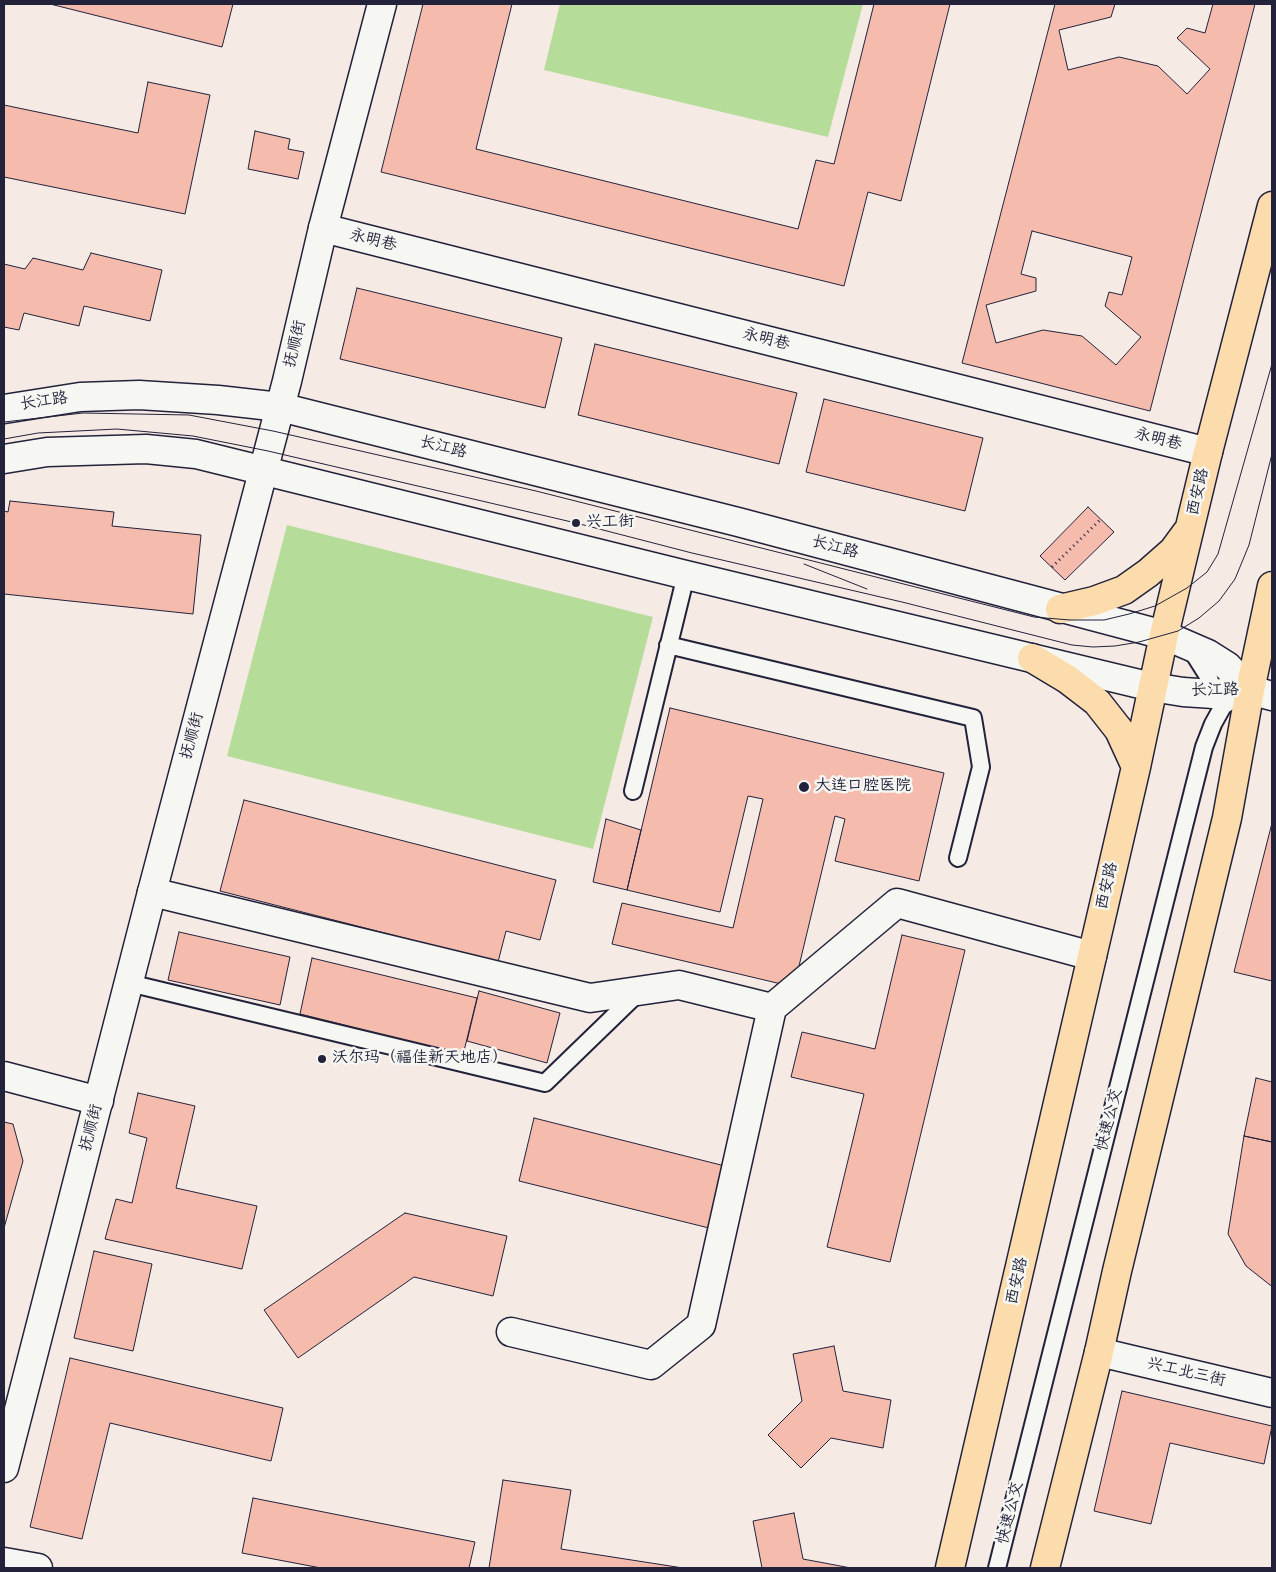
<!DOCTYPE html>
<meta charset="utf-8">
<style>
body{margin:0}
#map{position:relative;width:1276px;height:1572px;overflow:hidden;background:#f6eae4;font-family:"Architects Daughter",sans-serif}
canvas{display:block}
.frame{position:absolute;inset:0;border:5px solid #22223b;pointer-events:none}
</style>
<div id="map">
<canvas width="1276" height="1572"></canvas>
<div class="frame"></div>
</div>
<script>
const c = document.querySelector('canvas').getContext('2d');
c.lineJoin = 'round';
function fillPath(path, color) { c.fillStyle = color; c.fill(path, 'evenodd'); }
const toPath = rows => new Path2D(rows.map(r => 'M' + r).join(''));
function stroke(path, color, width, dash) { c.strokeStyle = color; c.lineWidth = width; c.lineCap = dash ? 'butt' : 'round'; c.setLineDash(dash || []); c.stroke(path); }
function write(font, color, halo, rows, align = 'center') {
  c.font = font + ' "Architects Daughter","LXGW WenKai TC",sans-serif'; c.lineWidth = 5; c.setLineDash([]); c.textBaseline = 'middle'; c.strokeStyle = halo; c.fillStyle = color; for (const [text, x, y, turn = 0] of rows) {
    c.save(); c.translate(x, y); c.rotate((+turn || 0) * Math.PI / 180); c.textAlign = isNaN(turn) ? turn : align; if (halo) c.strokeText(text, 0, 0); c.fillText(text, 0, 0); c.restore();
  }
}
fillPath(toPath([
 [560,4,863,4,828,137,544,70],
 [287,525,653,617,593,849,227,756]
]), '#b5dd99');
const building = toPath([
 [50,4,233,4,222,47,50,4],
 [423,4,512,4,476,149,798,229,816,160,834,164,874,4,950,4,901,201,868,192,844,286,381,172,423,4],
 [1055,4,1255,4,1150,411,962,363,1055,4],
 [1115,4,1213,4,1205,33,1187,28,1177,38,1210,69,1187,94,1158,66,1119,57,1068,70,1059,30,1111,17,1115,4],
 [148,82,210,95,185,214,4,177,4,105,138,133,148,82],
 [255,131,290,139,288,149,304,152,298,179,248,169,255,131],
 [1032,231,1132,257,1122,295,1109,292,1105,306,1141,337,1116,365,1082,336,1043,330,996,343,986,305,1036,291,1036,278,1021,274,1032,231],
 [91,253,162,270,150,321,84,306,79,326,24,313,19,330,4,327,4,264,25,269,33,258,83,270,91,253],
 [357,288,562,338,545,408,340,359,357,288],
 [595,344,797,393,779,464,578,415,595,344],
 [824,399,983,438,965,511,806,472,824,399],
 [10,501,114,512,112,526,201,535,193,614,4,594,4,511,8,512,10,501],
 [1088,507,1114,532,1065,580,1040,556,1088,507],
 [670,708,944,773,919,881,835,861,845,819,835,816,794,987,612,944,622,903,733,928,763,799,748,796,720,912,627,890,670,708],
 [244,800,556,880,540,940,506,931,498,962,220,891,244,800],
 [606,819,641,830,627,890,593,882,606,819],
 [1272,823,1272,981,1234,972,1272,823],
 [179,932,290,957,280,1005,168,980,179,932],
 [902,935,965,950,890,1262,827,1247,864,1094,791,1077,802,1032,875,1049,902,935],
 [312,958,477,998,463,1055,300,1014,312,958],
 [479,991,560,1013,547,1063,467,1041,479,991],
 [1256,1078,1272,1082,1272,1142,1244,1136,1256,1078],
 [138,1093,195,1106,176,1188,257,1206,242,1269,105,1239,116,1199,132,1203,147,1138,129,1133,138,1093],
 [534,1118,725,1166,709,1228,519,1181,534,1118],
 [4,1122,13,1124,23,1161,4,1228,4,1122],
 [1244,1136,1272,1142,1272,1286,1270,1285,1246,1266,1228,1234,1244,1136],
 [405,1213,507,1236,493,1296,414,1277,298,1358,264,1310,405,1213],
 [94,1251,152,1264,133,1351,74,1338,94,1251],
 [834,1346,843,1391,891,1400,883,1448,831,1438,801,1468,768,1435,802,1401,793,1354,834,1346],
 [70,1358,283,1408,271,1461,110,1423,82,1539,30,1527,70,1358],
 [1122,1391,1272,1426,1264,1464,1170,1443,1151,1524,1094,1511,1122,1391],
 [503,1480,571,1490,561,1549,683,1568,489,1568,503,1480],
 [253,1498,475,1542,469,1568,321,1568,242,1553,253,1498],
 [794,1513,803,1559,851,1568,762,1568,753,1521,794,1513]
]);
fillPath(building, '#f5bbad');
stroke(building, '#22223b', 1);
const service = toPath([
 [668,645,973,718,981,767,958,858],
 [1192,651,1209,678,1214,694,1213,700],
 [633,791,686,575],
 [129,983,545,1083,639,992],
 [997,1568,1204,747,1213,724,1223,706,1240,695]
]);
const minor = toPath([
 [323,228,1208,452],
 [152,892,590,998,679,985,772,1008,897,903,1092,956],
 [4,1076,99,1101],
 [511,1332,651,1365,701,1325,772,1008],
 [1099,1352,1272,1393],
 [4,1562,38,1568]
]);
const tertiary = toPath([
 [4,1468,152,892,287,381,323,228,382,4]
]);
const secondary = toPath([
 [4,409,80,397,139,395,218,400,280,407,738,522,1164,635,1208,654,1227,666,1250,690],
 [4,459,47,452,146,449,196,454,686,575,1152,687,1183,692,1214,694,1250,690,1272,696]
]);
const primary = toPath([
 [1060,609,1094,601,1124,590,1148,573,1173,551,1187,532],
 [1032,658,1067,679,1097,702,1119,730,1136,767],
 [950,1568,1136,767,1164,635,1208,452,1272,206],
 [1045,1568,1099,1352,1117,1271,1227,818,1250,690,1272,586]
]);
stroke(service, '#22223b', 20);
stroke(minor, '#22223b', 31);
stroke(tertiary, '#22223b', 31);
stroke(secondary, '#22223b', 31);
stroke(primary, '#22223b', 31);
stroke(toPath([
 [1052,567,1101,519]
]), '#22223b', 3, [1, 4]);
stroke(service, '#f6f6f2', 16);
stroke(minor, '#f6f6f2', 28);
stroke(tertiary, '#f6f6f2', 28);
stroke(secondary, '#f6f6f2', 28);
stroke(primary, '#fcdcac', 28);
stroke(toPath([
 [4,422,83,413,189,415,273,431,536,491,1034,617,1070,620,1104,620,1129,614,1155,606,1187,588,1207,572,1218,554,1272,364],
 [4,439,38,433,117,429,193,436,268,451,576,523,692,553,902,602,1072,645,1093,647,1115,646,1139,642,1178,631,1199,618,1219,601,1235,579,1249,545,1272,454],
 [804,564,867,589]
]), '#22223b', 1);
for (const [x, y, r, color] of [
 [576,523,5,"#22223b"],
 [804,787,6,"#22223b"],
 [322,1059,5,"#22223b"]
]) { const dot = new Path2D(); dot.arc(x, y, r, 0, 2 * Math.PI); c.fillStyle = color; c.fill(dot); stroke(dot, '#f6f6f2', 2); }
write('16px', '#22223b', '#f6f6f2', [
 ["永明巷",373,241,14],
 ["永明巷",766,340,14],
 ["抚顺街",296,344,-77],
 ["长江路",44,402,-8],
 ["永明巷",1158,440,14],
 ["长江路",443,448,14],
 ["西安路",1199,492,-77],
 ["长江路",835,548,15],
 ["长江路",1215,691,-1],
 ["抚顺街",193,736,-75],
 ["西安路",1108,886,-77],
 ["快速公交",1110,1120,-76],
 ["抚顺街",92,1128,-76],
 ["西安路",1018,1281,-77],
 ["兴工北三街",1186,1373,13],
 ["快速公交",1011,1513,-76]
]);
write('16px', '#22223b', '#f6f6f2', [
 ["兴工街",586,523],
 ["大连口腔医院",815,787],
 ["沃尔玛（福佳新天地店）",332,1059]
], 'left');
</script>
